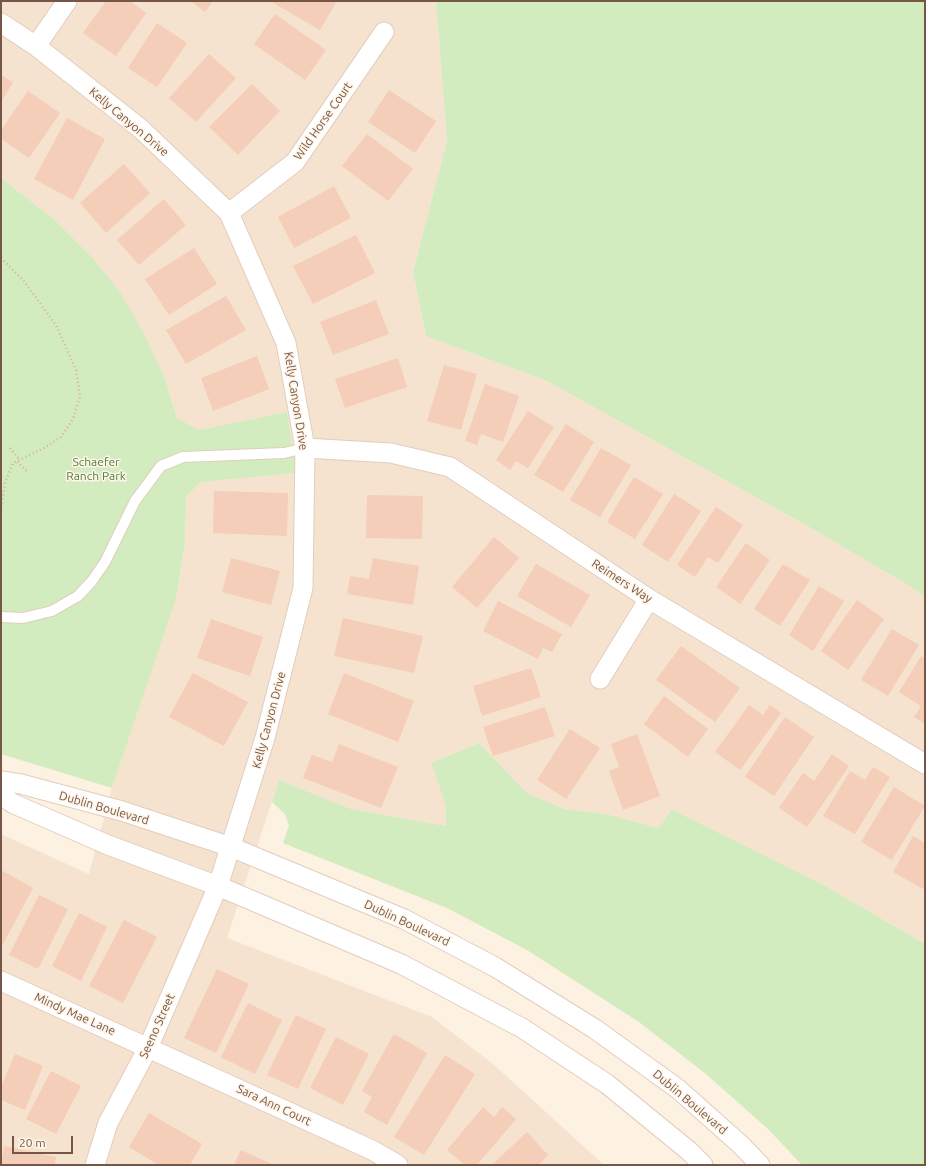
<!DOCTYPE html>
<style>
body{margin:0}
#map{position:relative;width:926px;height:1166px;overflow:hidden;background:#fdf1e1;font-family:Ubuntu,sans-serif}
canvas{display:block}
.frame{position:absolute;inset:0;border:2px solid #755647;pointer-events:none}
.scale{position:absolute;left:12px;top:1136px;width:61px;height:18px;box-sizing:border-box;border:2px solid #755647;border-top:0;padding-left:5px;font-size:12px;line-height:14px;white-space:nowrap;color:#755647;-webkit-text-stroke:3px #fff5e8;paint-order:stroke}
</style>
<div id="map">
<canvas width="926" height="1166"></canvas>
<div class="frame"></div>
<div class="scale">20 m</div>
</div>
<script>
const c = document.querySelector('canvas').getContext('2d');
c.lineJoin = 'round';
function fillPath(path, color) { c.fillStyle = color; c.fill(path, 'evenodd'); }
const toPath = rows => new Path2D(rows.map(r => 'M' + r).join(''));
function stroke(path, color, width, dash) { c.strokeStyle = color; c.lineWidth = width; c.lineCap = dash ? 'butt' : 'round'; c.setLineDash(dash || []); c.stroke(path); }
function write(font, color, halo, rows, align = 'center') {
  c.font = font + ' Ubuntu,sans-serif'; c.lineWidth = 3; c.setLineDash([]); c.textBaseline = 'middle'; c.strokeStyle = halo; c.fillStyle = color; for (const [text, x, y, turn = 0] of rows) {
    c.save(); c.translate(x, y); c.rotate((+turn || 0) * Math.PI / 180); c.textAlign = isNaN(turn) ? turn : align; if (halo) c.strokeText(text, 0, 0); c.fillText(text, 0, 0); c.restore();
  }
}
fillPath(toPath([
 [1,1,436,1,447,141,413,272,426,336,547,381,804,524,908,585,925,597,925,944,822,884,671,809,659,828,610,815,565,809,527,793,479,743,431,763,446,806,446,826,351,809,279,780,227,938,432,1017,493,1064,604,1165,1,1165,1,834,89,874,112,788,176,599,185,542,186,497,201,482,295,473,287,412,199,430,177,418,165,379,89,254,55,220,1,178]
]), '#f5e3cf');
fillPath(toPath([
 [436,1,925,1,925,597,908,585,804,524,547,381,426,336,413,272,447,141],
 [1,178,55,220,89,254,120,292,144,334,165,379,177,418,199,430,287,412,296,473,201,482,186,497,185,542,176,599,112,788,1,754],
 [479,743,527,793,565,809,610,815,659,828,671,809,822,884,925,944,925,1165,802,1165,768,1129,706,1074,639,1022,527,950,447,908,283,843,289,826,285,814,272,802,279,780,351,809,446,826,446,806,431,763]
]), '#d2ebbf');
fillPath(toPath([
 [106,1,130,1,146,13,116,56,83,33],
 [191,1,213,1,205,12],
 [270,1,337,1,320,30],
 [275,14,326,50,305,80,254,44],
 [157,23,187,43,157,87,128,68],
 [209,54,236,78,196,122,169,98],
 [1,75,13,82,1,102],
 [252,84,280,111,238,155,209,127],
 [389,90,436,121,415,153,368,122],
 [28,91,60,113,29,158,1,139,1,130],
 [67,118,105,139,73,200,34,179],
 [367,134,413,169,388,201,342,166],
 [124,164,150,193,106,233,80,203],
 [334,186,351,218,294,248,278,217],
 [164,199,186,225,139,265,117,240],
 [356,235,375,273,313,304,293,266],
 [194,248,217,284,169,315,145,279],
 [226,296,246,330,186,364,166,330],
 [376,300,389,334,333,355,320,322],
 [257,356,269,389,213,411,201,378],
 [398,358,407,387,345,408,335,379],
 [444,365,477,374,461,430,427,421],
 [485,384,519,396,503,442,481,434,477,445,465,441],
 [528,411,554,427,528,468,516,461,510,470,496,460],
 [566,424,594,442,563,492,534,475],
 [601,448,631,465,600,517,570,500],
 [634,477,663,494,635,539,607,522],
 [214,491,288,493,287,536,213,533],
 [674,494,701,511,668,562,642,545],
 [367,495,423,496,422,539,366,538],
 [716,507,743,525,718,563,708,557,695,577,677,565],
 [494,537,519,558,477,608,452,587],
 [746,543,770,560,740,604,716,587],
 [231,558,280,571,271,605,222,592],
 [373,558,419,566,413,605,347,594,350,576,369,579],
 [536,564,590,595,571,627,517,596],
 [783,564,810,580,780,626,754,609],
 [819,586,844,601,813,651,789,635],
 [857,600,884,619,848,670,821,651],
 [498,601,562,634,552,652,543,648,538,659,483,631],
 [343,618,423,636,414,673,334,656],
 [211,619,263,637,250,676,197,658],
 [892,629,919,645,888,696,861,680],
 [681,646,740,688,715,722,656,680],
 [921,656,925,658,924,723,914,717,921,706,899,692],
 [531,668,541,697,482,716,473,686],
 [193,673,248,702,224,746,169,717],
 [344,673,414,701,398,742,328,714],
 [664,696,708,729,688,757,644,724],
 [749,705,763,715,770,705,781,713,740,770,715,752],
 [545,707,555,736,493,756,483,727],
 [785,717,814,737,774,796,745,777],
 [570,729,600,748,566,799,537,780],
 [637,734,660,796,623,810,609,771,619,767,611,744],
 [339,744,398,767,381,808,303,778,312,755,332,762],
 [832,754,849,766,807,827,779,808,803,773,814,781],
 [873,767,890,777,855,834,823,816,850,771,865,780],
 [894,787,925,806,892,860,861,842],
 [913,836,925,843,925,890,893,872],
 [1,870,33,888,1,948],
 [39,895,68,909,38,969,9,955],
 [79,913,107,927,81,981,52,966],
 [124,920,157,937,123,1003,89,986],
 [217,969,249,984,216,1053,184,1038],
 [248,1003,282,1020,255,1074,221,1057],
 [296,1015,326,1029,298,1089,267,1075],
 [394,1034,427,1053,387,1125,364,1112,372,1097,362,1091],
 [336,1037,369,1054,343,1105,310,1088],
 [15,1054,43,1066,25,1110,1,1100,1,1087],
 [445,1055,475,1074,424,1155,394,1137],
 [51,1071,81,1086,56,1134,26,1119],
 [483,1107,494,1117,502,1107,516,1119,477,1165,465,1165,447,1150],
 [149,1113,202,1144,190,1165,159,1165,129,1147],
 [527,1132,548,1155,538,1165,492,1165],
 [4,1146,56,1157,55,1165,1,1165],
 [241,1150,274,1165,234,1165]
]), '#f4ceb8');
const service = toPath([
 [1,617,23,618,52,611,78,596,92,581,105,562,135,501,161,466,183,457,284,453,305,448]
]);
const minor = toPath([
 [1,23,36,46,141,129,229,213,286,343,305,448,303,588,265,738,218,886,148,1048,108,1123,95,1165],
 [36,46,67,1],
 [229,213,295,162,384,32],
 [305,448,391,453,450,467,649,599,925,764],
 [600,679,649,599],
 [1,781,21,784,122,811,231,847,404,919,495,967,595,1029,678,1089,741,1145,760,1165],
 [1,796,14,804,108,845,218,886,401,964,522,1028,607,1084,689,1151,703,1165],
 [1,981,372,1150,398,1165]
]);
stroke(service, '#e2cdbd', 12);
stroke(minor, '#e2cdbd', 21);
stroke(toPath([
 [1,258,23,280,56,325,76,370,80,396,73,419,61,437,44,448,13,463,5,483,1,509],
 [10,448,20,460],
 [17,462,29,473]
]), '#d8b19b', 2.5, [1, 3]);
stroke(service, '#fff', 10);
stroke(minor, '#fff', 19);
write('12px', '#755647', '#fff5e8', [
 ["Wild Horse Court",323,121,-55],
 ["Kelly Canyon Drive",129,122,40],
 ["Kelly Canyon Drive",296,401,81],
 ["Reimers Way",622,581,33],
 ["Kelly Canyon Drive",269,720,-75],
 ["Dublin Boulevard",104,808,16],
 ["Dublin Boulevard",407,923,25],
 ["Mindy Mae Lane",75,1014,24],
 ["Seeno Street",157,1026,-66],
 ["Dublin Boulevard",690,1102,40],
 ["Sara Ann Court",274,1105,25]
]);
write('12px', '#537c3f', '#fff5e8', [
 ["Schaefer",96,462],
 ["Ranch Park",96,476]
]);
</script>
